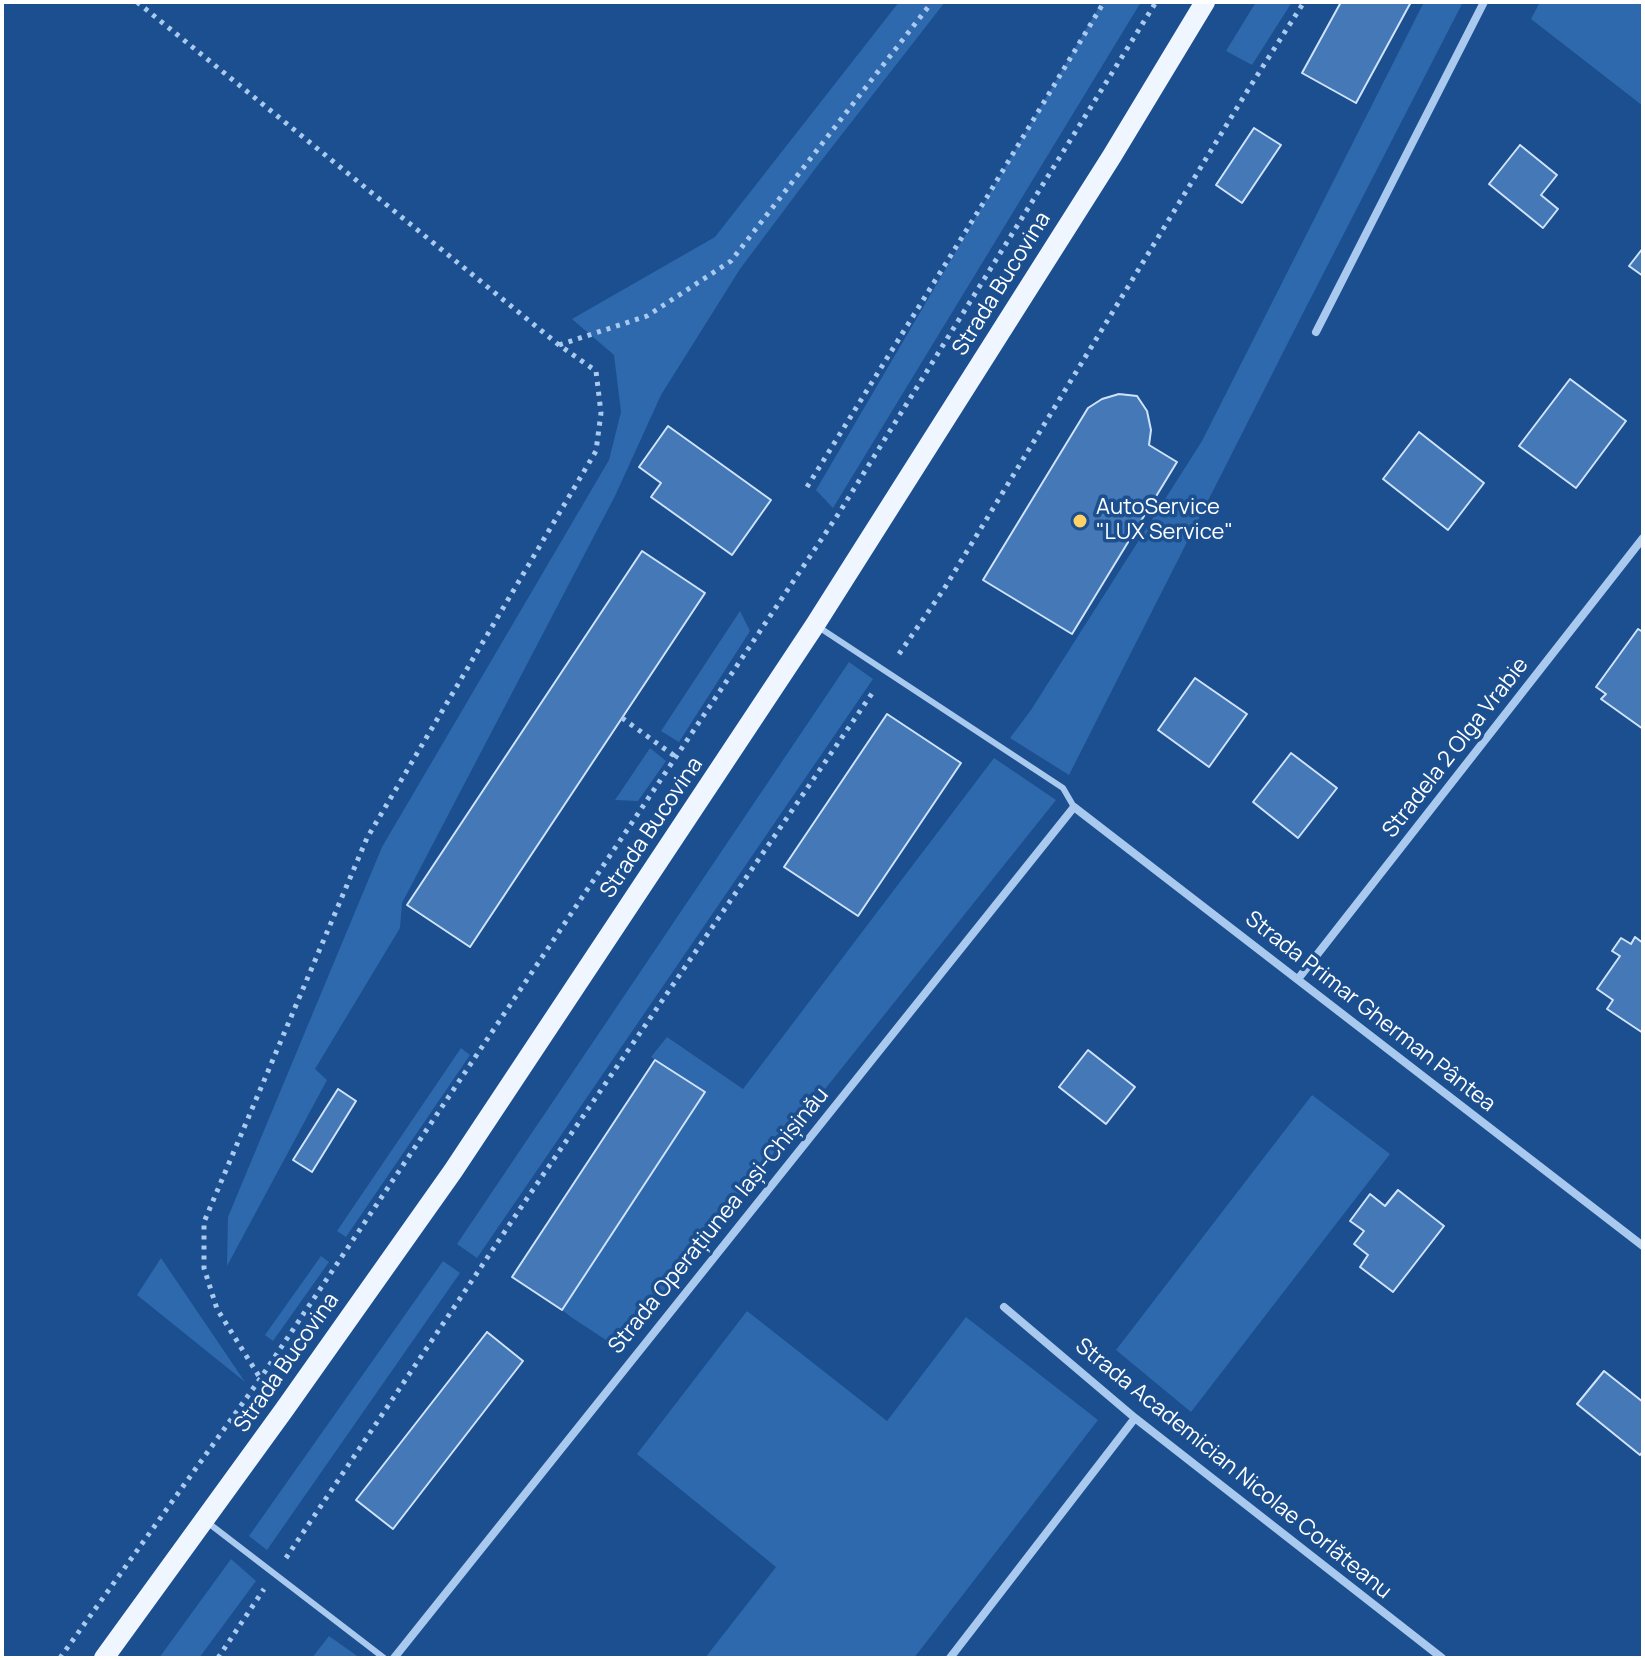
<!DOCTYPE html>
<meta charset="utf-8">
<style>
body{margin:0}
#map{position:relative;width:1645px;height:1660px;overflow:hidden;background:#1b4f8f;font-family:Manrope,sans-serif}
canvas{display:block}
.frame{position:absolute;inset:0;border:4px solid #fff;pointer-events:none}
</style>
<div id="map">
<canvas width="1645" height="1660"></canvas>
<div class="frame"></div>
</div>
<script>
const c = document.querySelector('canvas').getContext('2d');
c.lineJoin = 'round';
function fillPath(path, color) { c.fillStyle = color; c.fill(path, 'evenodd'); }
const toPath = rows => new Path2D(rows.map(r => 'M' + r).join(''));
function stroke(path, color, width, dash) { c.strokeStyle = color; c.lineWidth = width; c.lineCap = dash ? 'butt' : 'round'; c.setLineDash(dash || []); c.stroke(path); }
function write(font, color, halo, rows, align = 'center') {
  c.font = font + ' Manrope,sans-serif'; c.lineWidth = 7; c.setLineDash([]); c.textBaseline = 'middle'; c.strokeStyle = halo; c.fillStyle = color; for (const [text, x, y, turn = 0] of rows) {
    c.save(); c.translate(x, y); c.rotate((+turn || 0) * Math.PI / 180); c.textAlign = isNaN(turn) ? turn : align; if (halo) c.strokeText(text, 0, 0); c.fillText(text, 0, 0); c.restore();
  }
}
fillPath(toPath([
 [899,2,945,2,818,165,740,269,661,395,615,496,402,903,400,928,315,1069,327,1080,227,1266,228,1217,382,847,609,460,621,412,614,355,572,319,715,237],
 [1102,2,1141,2,833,508,816,490],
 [1256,2,1292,2,1252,65,1226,51],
 [1424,2,1463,2,1301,317,1069,775,1010,738,1031,710,1202,441],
 [1540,2,1643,2,1643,106,1531,19],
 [740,611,750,631,679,742,661,731],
 [849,662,873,679,477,1258,457,1244],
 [650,748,666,761,638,801,615,800],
 [994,758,1056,800,618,1348,571,1317,562,1310,705,1093,651,1057,667,1037,743,1089],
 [461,1048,470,1055,346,1237,337,1231],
 [1312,1095,1390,1154,1191,1412,1116,1350],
 [321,1256,329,1262,273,1341,265,1335],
 [161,1258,245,1382,137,1295],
 [443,1261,460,1273,267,1550,249,1536],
 [747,1311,887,1421,966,1317,1098,1420,914,1658,705,1658,776,1567,637,1454],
 [231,1559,256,1581,199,1658,159,1658],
 [329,1636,360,1658,312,1658]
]), '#2e69ad');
const building = toPath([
 [1341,2,1411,2,1356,103,1302,73,1341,2],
 [1254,128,1281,145,1242,203,1216,185,1254,128],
 [1520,145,1557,175,1541,195,1558,209,1543,228,1489,184,1520,145],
 [1643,248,1643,276,1629,266,1643,248],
 [1570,379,1626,421,1576,488,1519,446,1570,379],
 [1119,394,1137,396,1147,411,1151,430,1149,445,1177,462,1072,634,983,580,1088,408,1102,399,1119,394],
 [668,426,771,500,732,555,651,497,661,483,639,467,668,426],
 [1419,432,1484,483,1448,530,1383,479,1419,432],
 [642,551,705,593,470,947,407,905,642,551],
 [1638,629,1643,632,1643,729,1601,699,1606,694,1596,687,1638,629],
 [1195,678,1247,714,1209,767,1158,730,1195,678],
 [887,714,961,763,858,916,784,867,887,714],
 [1291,753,1337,788,1298,838,1253,802,1291,753],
 [1635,937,1643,943,1643,1033,1607,1009,1613,1000,1597,989,1620,956,1612,951,1621,938,1631,944,1635,937],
 [1088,1050,1135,1087,1106,1124,1059,1087,1088,1050],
 [655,1060,705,1092,562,1310,512,1277,655,1060],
 [338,1089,356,1101,312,1172,293,1160,338,1089],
 [1398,1190,1444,1226,1393,1292,1360,1267,1368,1255,1354,1244,1364,1231,1350,1221,1370,1194,1385,1206,1398,1190],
 [487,1332,523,1361,393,1529,356,1500,487,1332],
 [1604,1371,1643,1402,1643,1451,1640,1455,1577,1404,1604,1371]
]);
fillPath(building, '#4478b7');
stroke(building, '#cfe3fa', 2);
stroke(toPath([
 [137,2,559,345,596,371,601,413,596,451,367,838,204,1222,204,1268,217,1309,262,1381],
 [559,345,647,316,731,261,932,2],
 [807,487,987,197,1104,2],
 [899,654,944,589,1246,93,1304,2],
 [622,718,676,757],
 [286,1558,530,1194,875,689],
 [60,1658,260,1379,839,513,1156,2],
 [218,1658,264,1589]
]), '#a9c9ee', 5, [4, 6]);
stroke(toPath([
 [817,626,1063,788,1074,807],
 [207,1522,384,1658]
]), '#a9c9ee', 6);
stroke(toPath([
 [1316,332,1484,2],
 [1298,979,1643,538],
 [1004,1307,1135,1418,1442,1658],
 [394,1658,1074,807,1643,1246],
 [950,1658,1135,1418]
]), '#a9c9ee', 8);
stroke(toPath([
 [104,1658,284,1410,453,1171,815,625,1112,156,1205,2]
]), '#f0f6ff', 20);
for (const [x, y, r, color] of [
 [1080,521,8,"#ffd166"]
]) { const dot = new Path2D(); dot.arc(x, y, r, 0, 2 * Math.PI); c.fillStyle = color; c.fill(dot); stroke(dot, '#1b4f8f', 3); }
write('22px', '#fff', '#1b4f8f', [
 ["Strada Bucovina",1002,284,-58],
 ["Stradela 2 Olga Vrabie",1456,748,-52],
 ["Strada Bucovina",652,828,-56],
 ["Strada Primar Gherman Pântea",1370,1012,38],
 ["Strada Operațiunea Iași-Chișinău",719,1221,-51],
 ["Strada Bucovina",287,1363,-55],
 ["Strada Academician Nicolae Corlăteanu",1233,1469,39]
]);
write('22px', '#fff', '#1b4f8f', [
 ["AutoService",1096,508],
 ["\"LUX Service\"",1096,533]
], 'left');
</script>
